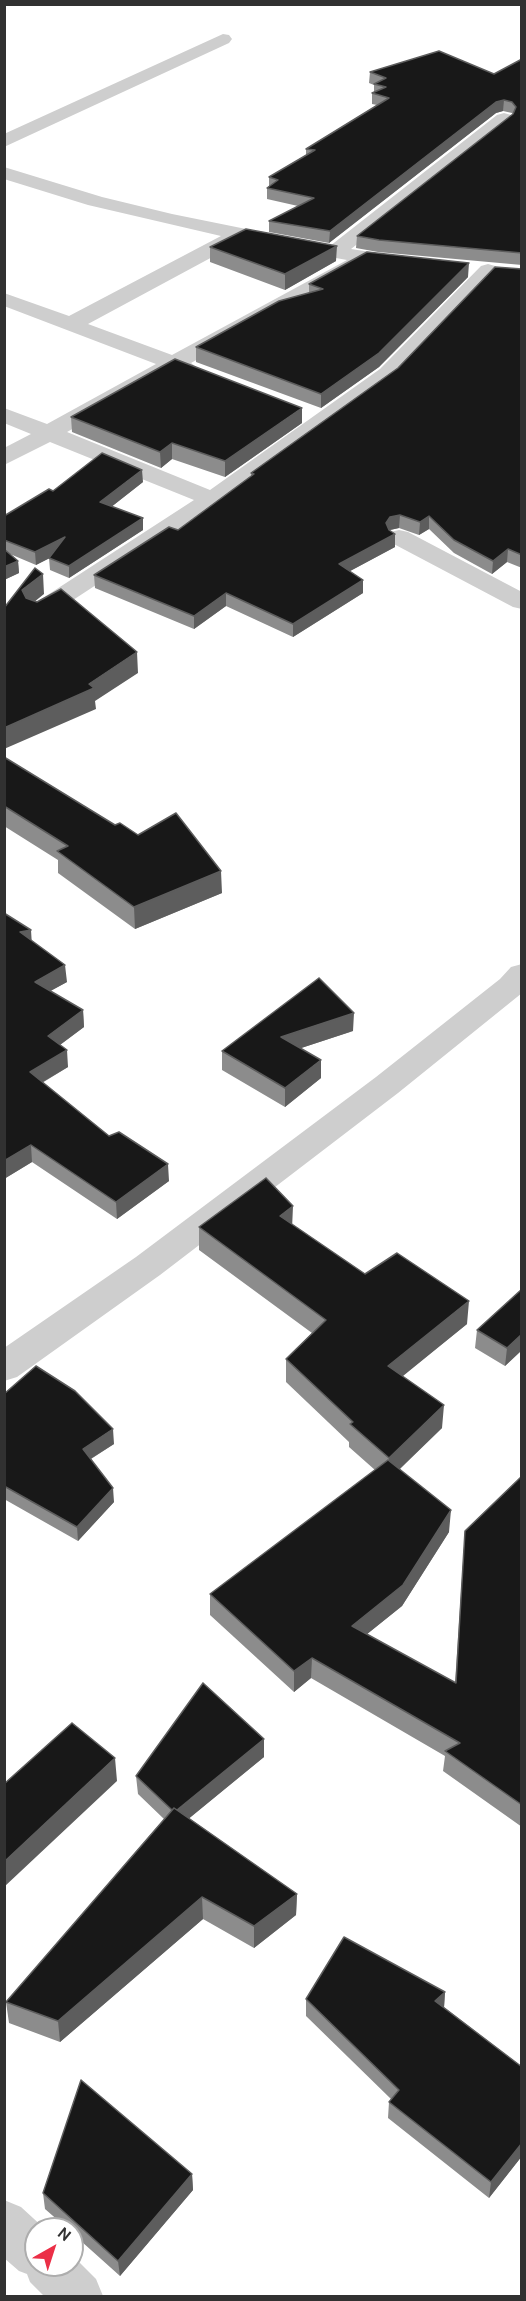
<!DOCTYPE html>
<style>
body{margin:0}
#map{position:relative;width:526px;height:2301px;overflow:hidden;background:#fff;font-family:Cabin,sans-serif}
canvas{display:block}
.frame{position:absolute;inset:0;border:6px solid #313131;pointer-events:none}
.north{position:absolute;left:24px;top:2217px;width:60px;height:60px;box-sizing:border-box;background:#fff;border:2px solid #adadad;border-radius:50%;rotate:39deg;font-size:16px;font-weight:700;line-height:24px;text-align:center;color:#313131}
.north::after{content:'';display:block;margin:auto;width:21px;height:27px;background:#eb2f47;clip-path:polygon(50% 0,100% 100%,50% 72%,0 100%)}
</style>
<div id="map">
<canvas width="526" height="2301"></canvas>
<div class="frame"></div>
<div class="north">N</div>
</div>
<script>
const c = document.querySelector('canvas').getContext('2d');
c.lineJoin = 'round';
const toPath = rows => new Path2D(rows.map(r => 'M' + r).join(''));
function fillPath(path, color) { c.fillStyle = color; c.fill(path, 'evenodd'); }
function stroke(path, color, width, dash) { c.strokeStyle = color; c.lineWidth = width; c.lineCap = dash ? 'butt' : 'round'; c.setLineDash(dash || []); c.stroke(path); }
fillPath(toPath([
 [223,34,229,35,232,39,229,43,4,147,4,134,223,34],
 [504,113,511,115,513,119,511,123,351,249,410,258,413,262,410,266,403,268,356,262,359,266,356,270,191,363,199,369,196,374,188,376,175,372,67,432,210,490,380,369,481,266,488,264,495,266,498,270,479,293,396,379,243,489,47,617,38,620,29,617,25,612,29,607,194,500,50,442,4,465,4,448,31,434,4,423,4,408,47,424,156,364,4,306,4,293,69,316,221,236,88,205,4,179,4,167,102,197,172,214,330,246,497,115,504,113],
 [242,241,347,260,172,355,88,324,242,241],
 [399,530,408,532,522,592,522,609,513,607,390,542,387,537,390,532,399,530],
 [522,964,522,993,398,1093,160,1275,17,1377,4,1381,4,1348,136,1257,376,1077,500,979,511,967,522,964],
 [4,2200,21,2207,45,2229,36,2229,36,2265,72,2265,72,2255,96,2279,103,2296,44,2296,30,2282,27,2274,19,2271,4,2258,4,2200]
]), '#cecece');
fillPath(toPath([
 [522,59,522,265,378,252,356,248,357,236,513,114,512,113,503,111,496,113,329,243,269,232,269,221,298,206,267,199,267,188,269,186,269,177,306,155,306,149,377,105,372,104,372,93,374,92,374,85,369,83,370,72,494,74],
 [210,247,336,261,285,290,210,262],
 [522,269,522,568,507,562,492,574,454,553,429,529,419,535,399,528,390,530,395,547,350,571,363,593,293,637,226,606,194,629,95,588,94,575,178,530,251,476,251,473,398,368],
 [468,277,379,367,321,408,196,362,196,347,309,293,309,284],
 [71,417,302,423,225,477,172,459,161,468,72,432],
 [143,482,111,507,143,518,143,530,69,578,50,570,49,558,36,565,10,554,18,561,19,573,4,580,4,516,53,491],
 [4,757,222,893,135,929,58,873,58,860,4,826],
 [4,913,32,941,67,982,50,991,83,1010,84,1027,60,1045,68,1067,42,1083,109,1136,169,1181,117,1219,32,1162,4,1179],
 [353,1031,301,1048,321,1078,285,1107,222,1070,222,1051],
 [292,1225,365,1274,467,1324,402,1376,442,1428,400,1469,449,1532,402,1606,367,1634,455,1683,465,1531,522,1476,522,1827,443,1771,445,1756,311,1678,294,1692,210,1615,210,1594,375,1470,349,1447,349,1442,286,1382,286,1359,312,1333,199,1250,199,1227],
 [522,1289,522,1350,505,1366,475,1348,477,1330],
 [4,1394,114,1444,91,1459,114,1502,78,1541,4,1499],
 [264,1739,264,1757,189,1818,297,1894,296,1915,254,1948,203,1919,60,2042,9,2023,6,2002,164,1819,138,1794,136,1776],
 [445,1992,444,2007,522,2067,522,2156,489,2198,388,2118,389,2102,391,2099,306,2016,306,1999],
 [192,2174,193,2190,120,2276,72,2233,72,2229,68,2229,45,2209,43,2193]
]), '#8c8c8c');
fillPath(toPath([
 [504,100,503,111,496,113,329,243,330,231,496,102],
 [337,246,336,261,285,290,285,274],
 [469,263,468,277,379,367,321,408,321,394],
 [302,408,302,423,225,477,225,461],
 [172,443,172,459,161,468,160,452],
 [142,470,143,482,101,515,100,502],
 [400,515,399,528,390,530,385,536,386,523,390,517],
 [429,516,429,529,419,535,420,522],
 [143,518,143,530,69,578,69,566],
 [395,534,395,547,339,577,339,564],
 [65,537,66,550,36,565,35,552],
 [508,549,507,562,492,574,493,561],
 [18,561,19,573,4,580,4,567],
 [43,574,44,594,23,611,22,590],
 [363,580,363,593,293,637,293,624],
 [226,593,226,606,194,629,194,616],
 [137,652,138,673,95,701,96,709,4,749,4,728,89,684],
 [221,871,222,893,135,929,134,907],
 [31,930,32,946,20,932],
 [65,965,67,982,36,999,35,982],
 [83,1010,84,1027,49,1053,48,1036],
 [354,1013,353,1031,280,1055,281,1037],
 [67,1050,68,1067,31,1089,30,1072],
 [321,1060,321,1078,285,1107,285,1088],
 [31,1145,32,1162,4,1179,4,1161],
 [168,1164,169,1181,117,1219,116,1202],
 [293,1206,292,1229,280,1216],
 [469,1301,467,1324,387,1389,388,1366],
 [522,1334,522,1350,505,1366,507,1348],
 [444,1405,442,1428,387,1481,389,1458],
 [113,1429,114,1444,84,1463,83,1449],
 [113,1488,114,1502,78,1541,77,1527],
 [451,1510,449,1532,402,1606,351,1647,352,1626],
 [312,1658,311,1678,294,1692,294,1671],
 [264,1739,264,1757,175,1830,174,1813],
 [115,1758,117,1781,4,1887,4,1862],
 [297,1894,296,1915,254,1948,254,1926],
 [202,1897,203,1919,60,2042,58,2021],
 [445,1992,444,2008,435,2001],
 [522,2143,522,2156,489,2198,491,2182],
 [192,2174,193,2190,120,2276,118,2261]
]), '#5d5d5d');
const building = toPath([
 [439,51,494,74,522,59,522,253,379,240,357,236,513,114,516,107,512,102,504,100,496,102,330,231,269,221,314,198,267,188,278,180,269,177,315,150,306,149,389,98,372,93,386,87,374,84,386,78,370,72,439,51],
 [246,229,337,246,285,274,210,247,246,229],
 [367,252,469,263,379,353,321,394,196,347,279,301,323,289,309,284,367,252],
 [495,267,522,269,522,555,508,549,493,561,454,540,429,516,420,522,400,515,390,517,386,523,389,530,395,534,339,564,363,580,293,624,226,593,194,616,94,575,169,527,178,530,254,474,251,473,398,368,495,267],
 [175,359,302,408,225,461,172,443,160,452,71,417,175,359],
 [102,453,142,470,100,502,143,518,69,566,49,558,65,537,35,552,4,540,4,516,49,489,53,491,102,453],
 [4,549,18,561,4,567,4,549],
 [35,568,43,574,22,590,26,598,37,602,61,589,137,652,89,684,94,688,4,728,4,608,35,568],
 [4,757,115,825,120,823,138,835,176,813,221,871,134,907,57,851,68,846,4,806,4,757],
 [4,913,31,930,20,932,65,965,35,982,83,1010,48,1036,67,1050,30,1072,109,1136,119,1132,168,1164,116,1202,31,1145,4,1161,4,913],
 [319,978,354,1013,281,1037,321,1060,285,1088,222,1051,319,978],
 [266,1178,293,1206,280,1216,365,1274,397,1253,469,1301,388,1366,444,1405,389,1458,350,1424,353,1422,286,1359,326,1320,199,1227,266,1178],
 [522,1289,522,1334,507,1348,477,1330,522,1289],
 [36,1366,75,1391,113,1429,83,1449,113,1488,77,1527,4,1486,4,1394,36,1366],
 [388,1460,451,1510,403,1585,352,1626,456,1683,465,1531,522,1476,522,1805,445,1751,460,1743,312,1658,294,1671,210,1594,388,1460],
 [203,1683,264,1739,177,1810,174,1808,172,1810,136,1776,203,1683],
 [72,1723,115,1758,4,1862,4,1784,72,1723],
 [174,1808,297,1894,254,1926,202,1897,58,2021,6,2002,174,1808],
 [344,1937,445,1992,435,2001,522,2067,522,2143,491,2182,389,2102,399,2090,306,1999,344,1937],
 [81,2080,192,2174,118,2261,43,2193,81,2080]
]);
fillPath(building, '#181818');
stroke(building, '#5d5d5d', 1.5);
</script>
